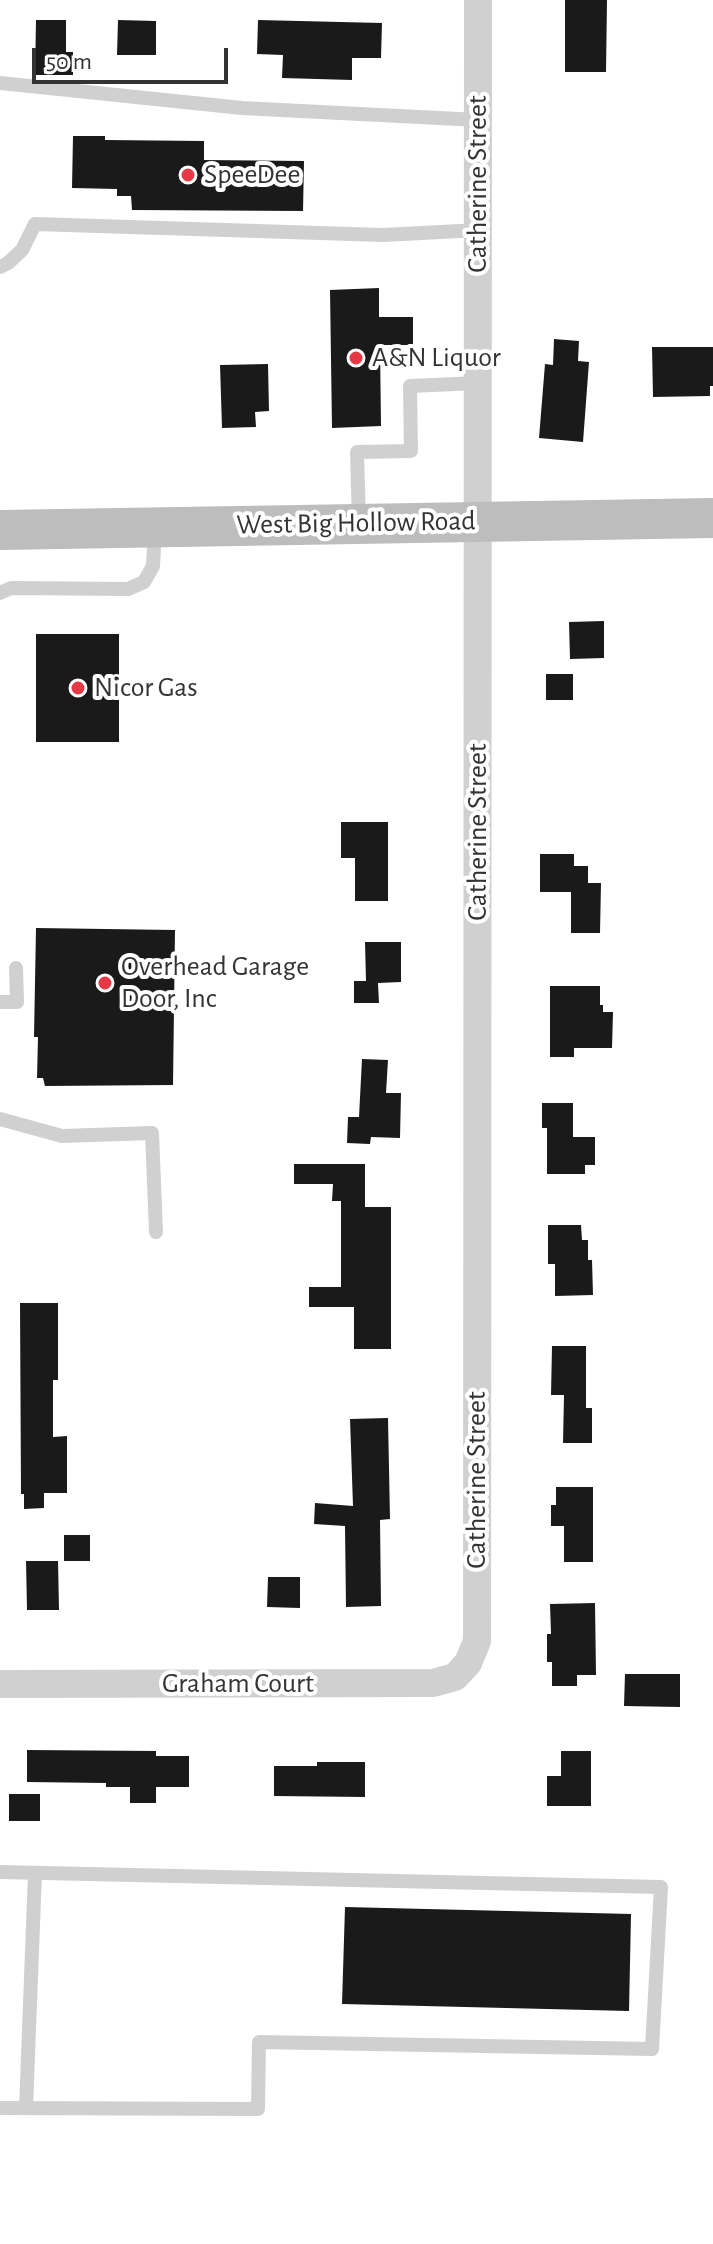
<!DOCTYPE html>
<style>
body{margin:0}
#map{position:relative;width:713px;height:2244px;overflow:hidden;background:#fff;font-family:"Alegreya Sans",sans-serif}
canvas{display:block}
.scale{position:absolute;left:32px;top:48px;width:196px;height:36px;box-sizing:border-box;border:4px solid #333;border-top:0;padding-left:10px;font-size:24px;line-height:28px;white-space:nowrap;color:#333;-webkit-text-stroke:6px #fff;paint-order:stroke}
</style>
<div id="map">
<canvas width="713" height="2244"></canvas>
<div class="scale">50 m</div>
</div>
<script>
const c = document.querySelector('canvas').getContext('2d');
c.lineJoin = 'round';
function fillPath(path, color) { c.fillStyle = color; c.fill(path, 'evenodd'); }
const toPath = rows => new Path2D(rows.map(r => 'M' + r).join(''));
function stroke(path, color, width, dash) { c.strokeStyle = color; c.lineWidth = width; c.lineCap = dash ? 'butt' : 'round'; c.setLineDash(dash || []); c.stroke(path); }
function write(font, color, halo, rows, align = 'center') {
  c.font = font + ' "Alegreya Sans",sans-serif'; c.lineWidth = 8; c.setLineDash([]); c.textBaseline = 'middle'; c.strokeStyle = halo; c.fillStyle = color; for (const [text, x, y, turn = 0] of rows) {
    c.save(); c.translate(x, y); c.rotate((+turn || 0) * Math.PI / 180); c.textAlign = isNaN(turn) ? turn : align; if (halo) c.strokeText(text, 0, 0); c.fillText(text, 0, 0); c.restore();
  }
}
fillPath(toPath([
 [565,0,607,0,606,72,565,72],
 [36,20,66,20,66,52,73,52,73,75,35,75],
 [118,20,156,21,156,55,117,55],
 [258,20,382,23,381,58,352,58,352,80,282,78,283,55,257,54],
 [73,136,105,136,105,140,204,141,204,160,304,161,303,211,132,210,131,196,117,196,117,189,72,188],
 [379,288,379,317,413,317,413,345,380,345,381,426,332,428,330,290],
 [554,339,579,341,578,361,589,362,583,442,539,438,545,364,553,365],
 [652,347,713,347,713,386,710,386,710,396,653,397],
 [268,364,269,411,255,412,256,427,222,428,220,365],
 [604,621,604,658,570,659,569,622],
 [36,634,119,634,119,742,36,742],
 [546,674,573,674,573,700,546,700],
 [341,822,388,822,388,901,355,901,355,858,341,858],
 [540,854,574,854,574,866,588,866,588,883,601,883,600,933,571,933,571,892,540,892],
 [36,928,175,930,173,1085,45,1086,43,1078,37,1078,38,1037,34,1037],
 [365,942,401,942,401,982,378,983,379,1003,354,1003,354,981,366,981],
 [550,986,600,986,600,1005,603,1005,603,1012,613,1012,612,1048,574,1048,574,1057,550,1057],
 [362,1059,388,1060,386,1093,401,1093,400,1138,371,1137,370,1144,347,1143,348,1117,359,1117],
 [542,1103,573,1103,573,1137,595,1137,595,1165,585,1165,585,1174,547,1174,547,1128,542,1128],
 [294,1164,365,1164,365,1207,391,1207,391,1349,354,1349,354,1307,309,1307,309,1287,341,1287,341,1201,332,1201,333,1184,294,1184],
 [548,1225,581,1225,582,1240,588,1240,588,1260,592,1260,593,1295,555,1296,555,1264,548,1264],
 [20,1303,58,1303,58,1380,53,1380,53,1437,67,1436,67,1493,44,1493,44,1508,24,1509,24,1494,21,1494],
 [552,1346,586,1346,586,1408,592,1408,592,1443,563,1443,564,1395,551,1395],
 [388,1418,390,1519,380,1520,381,1606,346,1607,345,1526,314,1524,315,1503,353,1506,350,1419],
 [556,1487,593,1487,593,1562,564,1562,564,1526,551,1526,551,1505,556,1505],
 [64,1535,90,1535,90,1561,64,1561],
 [26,1561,58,1561,59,1610,27,1610],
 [268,1577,300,1577,300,1608,267,1607],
 [595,1603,596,1675,577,1675,577,1686,552,1686,552,1662,547,1662,547,1634,551,1634,550,1604],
 [625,1674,680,1674,680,1707,624,1706],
 [27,1750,156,1751,156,1756,189,1756,189,1787,156,1787,156,1803,130,1803,130,1787,106,1787,106,1783,27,1782],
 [561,1751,591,1751,591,1806,547,1806,547,1776,561,1776],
 [317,1762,365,1762,365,1797,274,1796,274,1766,317,1766],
 [9,1794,40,1794,40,1821,9,1821],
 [345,1907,631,1914,629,2011,342,2004]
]), '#1a1a1a');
stroke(toPath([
 [0,83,242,108,478,120],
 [0,267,8,263,22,250,35,224,383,235,479,230],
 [359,522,357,452,411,451,410,386,479,383],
 [0,593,11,588,128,589,144,582,153,566,155,531],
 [0,1002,17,1002,16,968],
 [0,1119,62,1136,152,1133,156,1232],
 [0,1872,661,1887,652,2049,259,2042,258,2109,0,2108],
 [26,2108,35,1873]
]), '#d0d0d0', 14);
stroke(toPath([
 [0,1684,433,1683,455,1677,468,1663,477,1641,478,0]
]), '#d0d0d0', 28);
stroke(toPath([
 [0,530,713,518]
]), '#bdbdbd', 40);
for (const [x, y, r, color] of [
 [188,175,8,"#e63946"],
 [356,358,8,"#e63946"],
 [78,688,8,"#e63946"],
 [105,983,8,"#e63946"]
]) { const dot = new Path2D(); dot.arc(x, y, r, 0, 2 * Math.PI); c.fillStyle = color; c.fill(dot); stroke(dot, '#fff', 3); }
write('28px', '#333', '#fff', [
 ["SpeeDee",204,175],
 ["A&N Liquor",372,358],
 ["Nicor Gas",94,688],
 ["Overhead Garage",121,967],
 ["Door, Inc",121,999]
], 'left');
write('28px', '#333', '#fff', [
 ["Catherine Street",478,184,-90],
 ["West Big Hollow Road",356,523,-1],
 ["Catherine Street",478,832,-90],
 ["Catherine Street",477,1480,-90],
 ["Graham Court",238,1684]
]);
</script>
